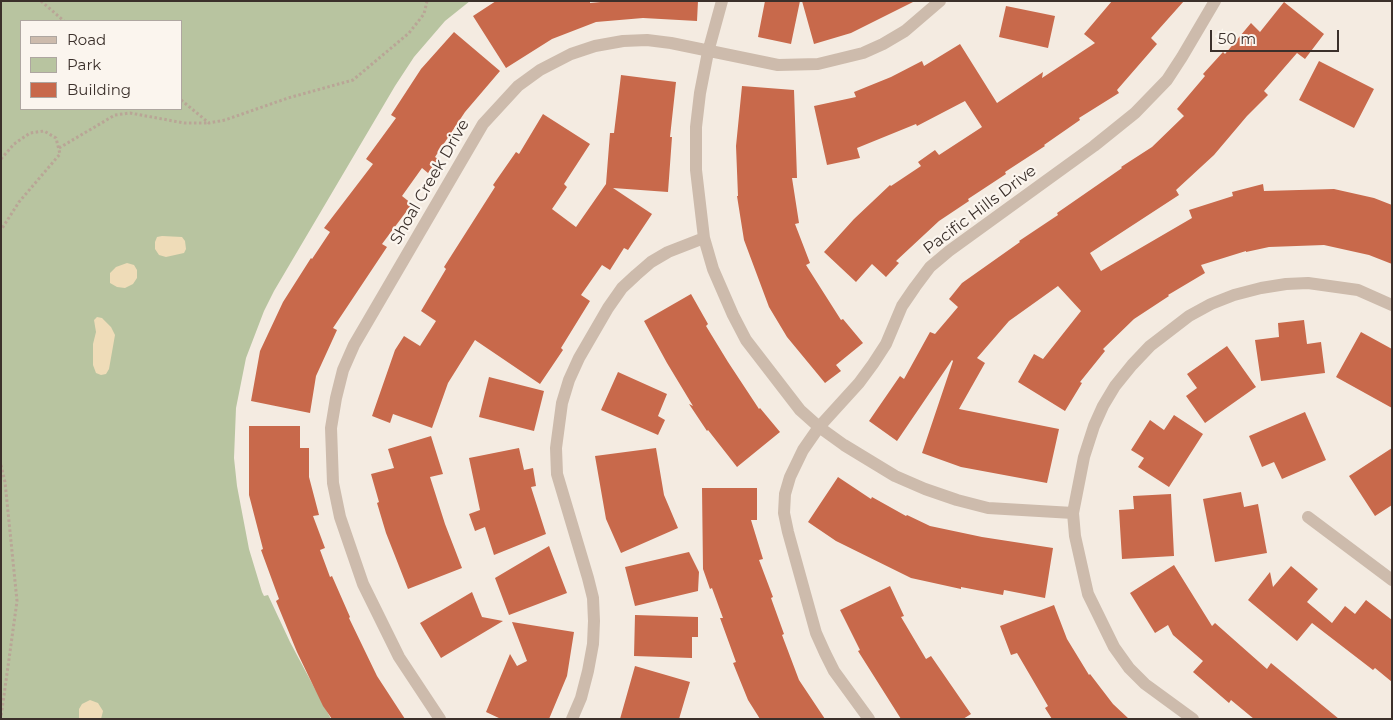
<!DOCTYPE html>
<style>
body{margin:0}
#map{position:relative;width:1393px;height:720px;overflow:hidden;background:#f4ebe1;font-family:Montserrat,sans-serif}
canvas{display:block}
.frame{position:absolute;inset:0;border:2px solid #3b302b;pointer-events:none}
.legend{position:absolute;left:20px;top:20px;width:162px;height:90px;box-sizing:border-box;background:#fbf5ee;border:1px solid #aea6a0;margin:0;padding:6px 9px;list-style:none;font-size:15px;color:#3b302b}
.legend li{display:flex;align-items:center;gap:10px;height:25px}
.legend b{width:25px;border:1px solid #aea6a0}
.scale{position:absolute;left:1210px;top:30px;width:129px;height:22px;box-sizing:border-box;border:2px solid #3b302b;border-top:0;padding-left:6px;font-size:15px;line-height:18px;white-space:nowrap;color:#3b302b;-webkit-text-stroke:4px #fbf5ee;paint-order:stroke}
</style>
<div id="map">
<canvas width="1393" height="720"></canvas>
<div class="frame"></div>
<ul class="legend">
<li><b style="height:6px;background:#cdbbac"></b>Road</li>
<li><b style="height:14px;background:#b8c4a0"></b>Park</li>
<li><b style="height:14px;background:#c8694b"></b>Building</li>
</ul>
<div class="scale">50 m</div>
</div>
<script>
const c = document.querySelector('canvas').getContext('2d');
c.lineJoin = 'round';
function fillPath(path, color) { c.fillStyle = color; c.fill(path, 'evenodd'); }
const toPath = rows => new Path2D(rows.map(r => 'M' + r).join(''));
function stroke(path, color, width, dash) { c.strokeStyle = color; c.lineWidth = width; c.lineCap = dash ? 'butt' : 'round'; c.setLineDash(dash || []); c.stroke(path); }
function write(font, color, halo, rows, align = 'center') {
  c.font = font + ' Montserrat,sans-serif'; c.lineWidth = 4.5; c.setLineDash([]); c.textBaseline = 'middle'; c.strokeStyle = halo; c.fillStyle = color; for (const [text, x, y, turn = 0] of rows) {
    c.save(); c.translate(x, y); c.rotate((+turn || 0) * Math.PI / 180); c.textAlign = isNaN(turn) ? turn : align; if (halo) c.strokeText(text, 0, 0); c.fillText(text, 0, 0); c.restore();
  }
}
fillPath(toPath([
 [1,1,470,1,445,21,414,57,395,86,274,291,264,311,246,358,236,408,234,458,237,486,249,549,262,592,264,596,268,595,290,642,331,719,1,719],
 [21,21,181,21,181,109,21,109]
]), '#b8c4a0');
fillPath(toPath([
 [162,236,182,237,185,241,186,249,184,253,166,257,159,255,155,249,155,242,157,237],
 [127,263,134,265,137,270,137,278,133,284,125,288,117,287,110,283,110,273,116,267],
 [97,317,102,318,111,327,115,335,109,369,106,374,101,375,96,373,93,365,93,344,96,332,94,320],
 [90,700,98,703,103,711,101,719,79,719,79,709,82,704]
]), '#efdcb8');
fillPath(toPath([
 [496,1,590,1,590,3,611,1,698,1,697,21,643,18,596,22,552,39,506,68,473,16],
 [765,1,800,1,791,44,758,37],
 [802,1,915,1,851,33,814,44],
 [1112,1,1184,1,1151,38,1157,44,1117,90,1119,93,1079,118,1080,120,1044,145,1045,146,1005,172,1006,174,968,199,969,201,939,221,896,261,899,263,886,277,872,264,856,282,824,252,854,219,890,185,891,186,921,166,918,162,935,150,939,155,982,127,965,101,917,126,916,124,857,148,860,158,827,165,814,106,856,97,854,92,891,77,922,61,924,66,960,44,997,103,1043,72,1042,78,1095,43,1084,34],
 [1284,2,1324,34,1305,59,1297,53,1264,91,1268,95,1247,116,1214,155,1176,190,1179,195,1090,253,1101,271,1192,218,1189,210,1233,196,1232,192,1263,184,1264,191,1334,189,1374,198,1392,205,1392,264,1369,255,1324,245,1269,247,1246,252,1246,251,1201,265,1205,273,1168,295,1169,296,1134,319,1103,349,1105,351,1080,382,1082,383,1065,411,1018,382,1034,354,1043,359,1081,311,1058,286,1009,321,977,358,985,363,959,409,1059,429,1047,483,961,467,922,453,953,361,952,360,897,441,869,421,900,376,904,379,930,332,935,334,958,307,949,299,962,283,1020,242,1019,241,1058,215,1057,213,1122,168,1121,167,1152,147,1184,116,1177,109,1205,76,1203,74,1223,52,1225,54,1251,23,1260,32],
 [1006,6,1055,16,1048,48,999,37],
 [454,32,500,71,465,112,435,157,438,159,428,173,422,168,402,196,412,204,382,244,387,247,333,328,337,330,316,376,310,413,251,401,260,351,283,302,311,258,312,259,330,232,324,228,373,164,366,159,396,118,391,115,421,69],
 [1319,61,1374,89,1354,128,1299,100],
 [621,75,676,82,670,137,672,137,668,192,613,188,652,214,628,250,624,248,610,270,602,265,581,295,590,301,561,348,563,350,540,384,475,340,448,383,432,428,393,414,390,423,372,416,395,350,404,336,420,346,436,321,421,311,446,269,444,267,495,187,493,185,516,152,519,154,543,114,590,144,564,184,567,187,552,209,576,227,606,184,610,133,614,133],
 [742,86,794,90,797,178,792,178,799,223,795,224,810,263,806,265,841,320,843,319,863,343,836,365,841,371,825,383,787,337,769,307,744,240,737,196,738,196,736,146],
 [691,294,708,324,706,326,728,362,759,409,760,408,780,432,737,467,708,430,707,431,689,404,693,406,667,363,644,321],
 [1304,320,1307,344,1321,342,1325,373,1261,381,1255,340,1279,337,1278,323],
 [1361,332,1392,349,1392,408,1336,377],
 [1227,346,1256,387,1205,423,1186,396,1197,388,1187,374],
 [618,372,667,394,658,416,665,420,658,435,601,410],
 [489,377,544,391,534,431,479,417],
 [1305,412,1326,460,1282,479,1274,462,1262,467,1249,436],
 [1174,415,1203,434,1169,487,1138,467,1144,458,1131,450,1150,420,1164,430],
 [249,426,300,426,300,448,309,448,309,477,319,515,313,516,325,548,320,550,330,577,332,576,350,617,349,618,377,676,405,719,332,719,323,706,297,652,276,601,279,599,261,550,263,549,249,495],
 [431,436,443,474,430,477,445,524,462,568,408,589,386,533,377,503,379,502,371,474,394,468,388,449],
 [519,448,524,470,533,468,536,486,531,487,546,534,494,555,485,527,475,531,469,514,480,510,469,458],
 [656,448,664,495,678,528,621,553,606,519,595,456],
 [1392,448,1392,505,1375,516,1349,476],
 [838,477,871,499,872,497,906,516,907,515,930,526,982,537,1053,548,1045,598,1004,590,1003,595,961,587,961,589,911,578,836,541,808,522],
 [702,488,757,488,757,520,751,520,763,559,759,560,773,597,771,598,784,634,782,635,799,680,825,719,760,719,748,700,733,663,736,662,720,618,723,618,712,588,710,589,703,569],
 [1241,492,1244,507,1258,504,1267,553,1215,562,1203,499],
 [1171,494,1174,556,1122,559,1119,510,1134,509,1133,496],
 [549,546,567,593,509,615,495,578],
 [689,552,699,572,698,591,635,606,625,567],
 [1174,565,1212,626,1215,623,1267,669,1271,663,1339,719,1254,719,1231,700,1229,703,1193,672,1203,661,1173,635,1168,625,1155,633,1130,593],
 [1291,566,1318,589,1307,602,1332,623,1345,606,1355,614,1366,600,1392,620,1392,682,1375,668,1373,670,1312,623,1297,641,1248,600,1270,572,1273,587],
 [890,586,904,616,901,617,926,659,931,656,971,714,963,719,901,719,858,651,860,650,840,610],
 [472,592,482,617,503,621,441,658,420,623],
 [1054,605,1067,639,1089,675,1090,674,1113,704,1129,719,1052,719,1045,708,1048,706,1017,653,1011,655,1000,626],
 [635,615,698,617,698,637,692,637,692,658,634,656],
 [512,622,574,632,567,676,549,719,501,719,486,712,510,654,517,666,527,661],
 [635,666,690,682,679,719,620,719]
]), '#c8694b');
stroke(toPath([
 [41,1,64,21],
 [181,100,209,123,225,120,288,98,353,80,409,33,424,14,427,1],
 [59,148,115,115,130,113,184,123,208,123],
 [1,159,14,144,30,133,44,131,56,138,60,154,19,202,1,230],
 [1,465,5,482,17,601,1,717]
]), '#b9a596', 3, [2.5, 2.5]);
stroke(toPath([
 [722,1,708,52,700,93,696,127,696,170,704,238,713,269,733,315,746,340,800,410,819,427,844,445,895,476,925,489,957,500,988,508,1073,513],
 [1308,517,1392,580],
 [440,719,399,657,363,584,340,517,333,483,331,428,336,398,343,370,354,345,483,124,518,86,540,70,571,54,595,46,623,41,647,40,671,43,778,65,818,64,863,53,883,44,905,31,940,1],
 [572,719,581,698,588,671,593,644,594,621,593,598,588,578,557,474,556,448,562,403,569,380,579,358,608,308,622,288,636,275,651,262,668,252,704,238],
 [869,719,834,671,825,653,816,633,788,532,784,513,785,494,790,477,803,450,819,427,859,383,873,364,886,344,902,306,915,287,930,267,949,251,1094,146,1135,113,1167,80,1182,57,1215,1],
 [1193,719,1145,684,1129,668,1114,647,1088,594,1075,536,1073,513,1084,457,1094,426,1103,406,1115,386,1132,365,1150,346,1189,316,1211,304,1234,295,1261,288,1286,284,1308,283,1358,290,1392,305]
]), '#cdbbac', 12);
write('16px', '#3b302b', '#fbf5ee', [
 ["Shoal Creek Drive",430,182,-60],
 ["Pacific Hills Drive",980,210,-37]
]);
</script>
